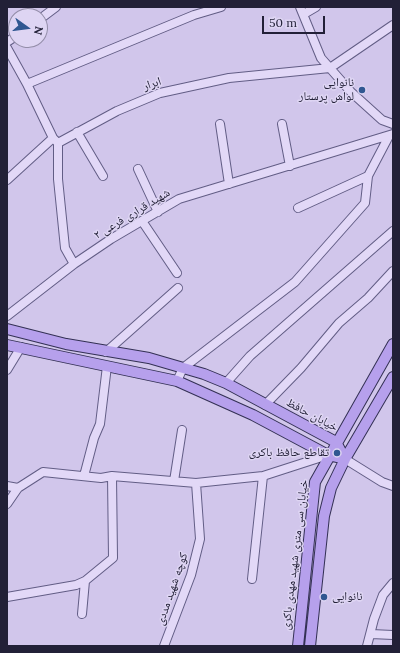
<!DOCTYPE html>
<meta charset="utf-8">
<style>
body{margin:0}
#map{position:relative;width:400px;height:653px;overflow:hidden;background:#d1c6eb;font-family:Lora,serif}
canvas{display:block}
.frame{position:absolute;inset:0;border:8px solid #222037;pointer-events:none}
.north{position:absolute;left:8px;top:8px;width:40px;height:40px;box-sizing:border-box;background:#ded5f3;border:1px solid #938da8;border-radius:50%;rotate:104deg;font-size:11px;font-weight:700;line-height:16px;text-align:center;color:#222037}
.north::after{content:'';display:block;margin:auto;width:14px;height:18px;background:#305791;clip-path:polygon(50% 0,100% 100%,50% 72%,0 100%)}
.scale{position:absolute;left:262px;top:16px;width:63px;height:18px;box-sizing:border-box;border:2px solid #222037;border-top:0;padding-left:5px;font-size:12px;line-height:14px;white-space:nowrap;color:#222037;-webkit-text-stroke:3px #ded5f3;paint-order:stroke}
</style>
<div id="map">
<canvas width="400" height="653"></canvas>
<div class="frame"></div>
<div class="north">N</div>
<div class="scale">50 m</div>
</div>
<script>
const c = document.querySelector('canvas').getContext('2d');
c.lineJoin = 'round';
const toPath = rows => new Path2D(rows.map(r => 'M' + r).join(''));
function stroke(path, color, width, dash) { c.strokeStyle = color; c.lineWidth = width; c.lineCap = dash ? 'butt' : 'round'; c.setLineDash(dash || []); c.stroke(path); }
function write(font, color, halo, rows, align = 'center') {
  c.font = font + ' Lora,"Noto Naskh Arabic",serif'; c.lineWidth = 3; c.setLineDash([]); c.textBaseline = 'middle'; c.strokeStyle = halo; c.fillStyle = color; for (const [text, x, y, turn = 0] of rows) {
    c.save(); c.translate(x, y); c.rotate((+turn || 0) * Math.PI / 180); c.textAlign = isNaN(turn) ? turn : align; if (halo) c.strokeText(text, 0, 0); c.fillText(text, 0, 0); c.restore();
  }
}
const minor = toPath([
 [300,7,321,58,351,92,382,120,393,124],
 [304,14,316,7],
 [40,19,56,7],
 [7,42,16,36],
 [7,48,27,84,194,15,221,7],
 [27,84,53,138,58,143,117,111,160,93,229,78,330,68,393,25],
 [220,124,229,184],
 [282,124,290,166],
 [77,132,103,176],
 [58,143,58,179,65,248,74,264,111,239,179,199,393,134],
 [138,169,158,212],
 [7,180,53,138],
 [298,208,368,176],
 [142,221,177,273],
 [7,316,74,264],
 [106,352,178,288],
 [7,370,21,347],
 [177,381,183,368,295,282,365,203,368,176,389,136],
 [226,383,250,356,393,231],
 [265,405,301,368,339,323,368,298,393,271],
 [345,459,382,482,393,486],
 [84,476,94,438,100,424,107,366],
 [174,481,182,430],
 [7,486,18,488],
 [7,504,18,488,43,472,101,478,112,476,196,483],
 [252,579,263,476],
 [7,597,76,585,85,581,113,558,112,476],
 [82,614,85,581],
 [371,634,393,635],
 [164,646,191,575,200,539,196,483,263,476,328,455],
 [367,646,374,619,383,595,393,583]
]);
const major = toPath([
 [7,329,66,344,149,358,204,374,226,383,336,442,345,459],
 [7,345,177,381,253,415,328,455,345,459],
 [298,646,315,482,393,344],
 [310,646,324,516,331,488,345,459,393,377]
]);
stroke(minor, '#625d85', 10);
stroke(major, '#333054', 12);
stroke(minor, '#e2d8f7', 8);
stroke(major, '#b6a0ec', 10);
for (const [x, y, r, color] of [
 [362,90,4,"#305791"],
 [337,453,4,"#305791"],
 [324,597,4,"#305791"]
]) { const dot = new Path2D(); dot.arc(x, y, r, 0, 2 * Math.PI); c.fillStyle = color; c.fill(dot); stroke(dot, '#ded5f3', 1.5); }
write('12px', '#222037', '#ded5f3', [
 ["نانوایی",354,83],
 ["لواش پرستار",354,97],
 ["تقاطع حافظ باکری",329,453],
 ["نانوایی",332,597,"left"]
], 'right');
write('12px', '#222037', '#ded5f3', [
 ["ابرار",152,84,-19],
 ["شهید قراری فرعی ۲",132,214,-31],
 ["خیابان حافظ",312,415,28],
 ["خیابان سی متری شهید مهدی باکری",295,555,-83],
 ["کوچه شهید مددی",172,589,-71]
]);
</script>
